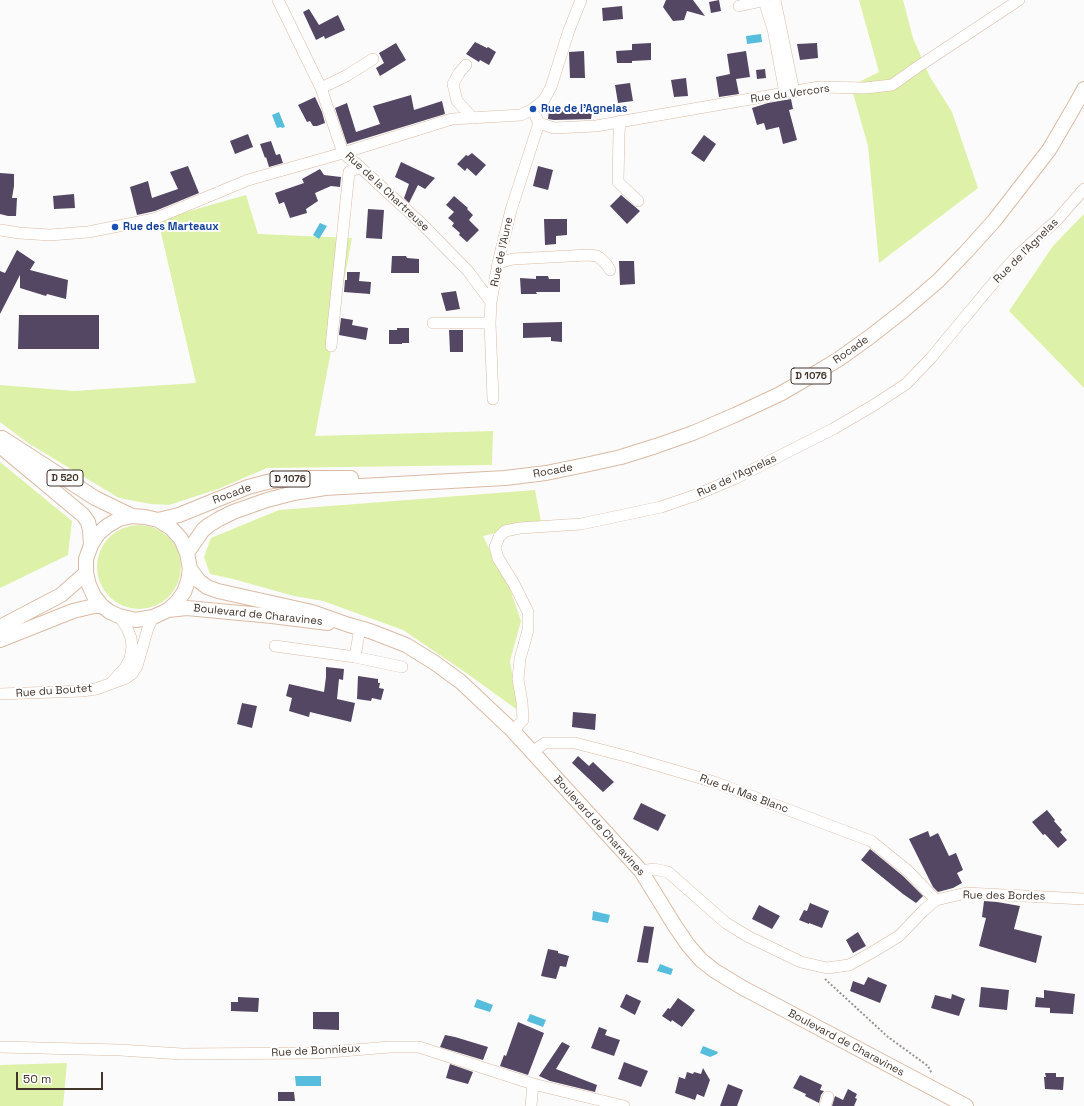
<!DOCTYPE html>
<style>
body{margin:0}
#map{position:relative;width:1084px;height:1106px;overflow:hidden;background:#fbfbfb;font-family:"Space Grotesk",sans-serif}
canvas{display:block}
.scale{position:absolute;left:16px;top:1072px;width:87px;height:18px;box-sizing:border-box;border:2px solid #42352c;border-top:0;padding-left:5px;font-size:12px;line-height:14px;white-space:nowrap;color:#42352c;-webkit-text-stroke:3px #fff;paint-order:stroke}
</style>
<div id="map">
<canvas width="1084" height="1106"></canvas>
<div class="scale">50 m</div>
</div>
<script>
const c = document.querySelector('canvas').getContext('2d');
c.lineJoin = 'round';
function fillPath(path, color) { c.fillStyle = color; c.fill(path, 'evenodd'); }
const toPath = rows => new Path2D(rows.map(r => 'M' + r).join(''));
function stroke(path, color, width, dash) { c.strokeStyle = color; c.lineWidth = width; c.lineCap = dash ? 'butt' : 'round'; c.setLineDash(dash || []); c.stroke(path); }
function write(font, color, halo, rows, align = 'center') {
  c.font = font + ' "Space Grotesk",sans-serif'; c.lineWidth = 4; c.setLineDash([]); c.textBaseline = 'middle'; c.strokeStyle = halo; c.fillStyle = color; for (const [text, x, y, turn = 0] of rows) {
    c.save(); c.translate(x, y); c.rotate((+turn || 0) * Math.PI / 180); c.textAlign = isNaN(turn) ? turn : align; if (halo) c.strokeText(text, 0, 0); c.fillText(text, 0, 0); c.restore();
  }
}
fillPath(toPath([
 [859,0,903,0,913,38,930,77,952,112,978,188,879,263,868,146,851,86,879,72],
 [246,195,258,234,352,238,315,436,493,431,492,465,267,468,218,489,169,505,151,504,119,498,28,443,0,422,0,385,74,391,196,383,158,220],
 [1084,214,1084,388,1009,311,1053,246],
 [0,462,72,521,68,555,0,588],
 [535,490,541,522,483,536,510,589,521,621,510,661,517,704,516,709,465,672,403,630,323,601,294,596,233,579,210,574,204,557,211,538,279,510],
 '97 567a42 42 0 1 1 84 0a42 42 0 1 1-84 0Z',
 [67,1063,63,1106,0,1106,0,1065]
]), '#ddf1a8');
fillPath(toPath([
 [761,34,762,42,747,44,746,36],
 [279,112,285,127,282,128,281,127,277,128,272,115],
 [320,223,327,226,319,239,313,235],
 [593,911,610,915,608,923,592,920],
 [660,964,673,969,671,975,657,971],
 [477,999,493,1005,490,1012,474,1007],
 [530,1014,546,1020,543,1027,527,1021],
 [703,1046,718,1052,717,1054,710,1057,700,1053],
 [295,1076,321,1076,321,1086,296,1086]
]), '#57bddc');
fillPath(toPath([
 [666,0,693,0,705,16,687,11,684,20,673,21,663,7],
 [719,0,721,11,711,13,709,2],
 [622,6,623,19,603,21,602,8],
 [309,9,319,25,338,15,345,30,325,39,324,36,316,40,303,12],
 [475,42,487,48,488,47,496,52,489,65,480,60,479,62,466,54],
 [396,43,406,60,380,76,376,68,384,63,379,53],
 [651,43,651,60,632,61,632,63,617,63,616,51,632,50,632,44],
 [817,43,818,58,800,60,797,44],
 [584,51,585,78,570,78,569,52],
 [746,51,750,77,736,79,739,94,719,97,716,77,730,74,727,54],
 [765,69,766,78,757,79,756,70],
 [686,78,688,96,674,97,671,80],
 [630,83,633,101,618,103,615,85],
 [411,95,414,110,442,101,445,114,347,144,335,108,347,103,356,132,380,124,373,106],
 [315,97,322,112,325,123,317,126,313,126,310,121,307,122,298,105],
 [791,99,793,109,789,110,797,140,783,144,779,127,766,130,764,123,757,125,752,108,768,103],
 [549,110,592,112,591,119,554,120,548,119],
 [248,134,253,147,235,154,230,141],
 [704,135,716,144,704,162,691,153],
 [271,141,276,155,280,154,283,163,269,167,266,157,265,158,260,144],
 [472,153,486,165,476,176,467,168,465,171,457,164,466,155,468,156],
 [401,162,435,178,425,189,418,185,409,203,404,198,409,184,395,177],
 [188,166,199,193,155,211,137,215,130,187,148,181,152,198,178,189,170,172],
 [538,166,553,170,548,190,533,186],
 [320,169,324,175,341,177,340,187,331,186,315,193,318,201,306,209,307,213,290,218,284,202,279,204,275,193,304,183,302,179],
 [0,173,14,174,14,186,12,198,17,198,16,216,8,216,0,214],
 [74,194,75,208,54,209,53,196],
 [621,195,640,211,627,224,610,206],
 [454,196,468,208,467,209,473,215,469,220,479,230,467,242,459,235,460,233,452,226,454,223,448,218,454,212,446,205],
 [368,209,384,210,382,239,366,238],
 [544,219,567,219,567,235,556,236,556,244,545,245],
 [17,250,35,262,30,270,68,280,66,299,47,294,46,296,20,288,20,275,0,314,0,271,5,273],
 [392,256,406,256,407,258,419,259,419,273,391,273],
 [619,261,634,261,635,284,620,285],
 [347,272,360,272,359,281,371,282,370,294,344,292,345,280,347,280],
 [536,276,548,276,549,279,560,279,560,292,536,292,537,294,521,294,520,278,536,279],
 [456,291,460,309,446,311,441,293],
 [19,315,99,315,99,349,18,349],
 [341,318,353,320,352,325,368,328,366,340,339,335],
 [562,322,562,342,551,341,551,337,523,338,523,323],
 [397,328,409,328,409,343,402,343,402,344,389,344,389,330,397,330],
 [449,330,463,330,463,352,450,352],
 [326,667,344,669,343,680,339,679,337,699,355,703,351,722,310,712,309,717,289,711,292,698,286,696,289,684,324,692,326,677],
 [358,676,378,679,378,683,380,683,379,688,384,689,381,700,372,698,371,701,357,699],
 [242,703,257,706,252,728,237,724],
 [573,712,596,714,595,730,572,727],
 [578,756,589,766,593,762,614,782,603,792,572,763],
 [641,803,666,815,658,831,633,819],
 [1047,810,1055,820,1054,821,1062,830,1060,832,1067,840,1058,848,1045,834,1043,835,1032,822],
 [928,831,930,837,938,833,949,856,956,853,963,870,957,873,962,883,953,888,938,892,933,887,909,839],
 [870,849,903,876,923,896,916,903,903,894,861,860],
 [984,901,997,902,1020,906,1014,929,1042,936,1036,963,979,946,986,918,982,917],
 [810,903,829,911,822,928,809,923,809,924,799,920,804,910,807,911],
 [759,905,780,916,772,929,752,919],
 [644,926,654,927,648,963,637,962],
 [858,932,866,946,853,953,846,940],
 [548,949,558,951,558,953,569,956,566,967,560,966,556,979,541,976],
 [868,977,887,985,880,1003,850,991,853,981,864,985],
 [981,987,1009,990,1007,1010,979,1007],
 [1044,990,1075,994,1073,1014,1050,1013,1050,1008,1035,1007,1036,997,1044,998],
 [626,994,641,1001,635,1015,620,1007],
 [952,994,965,999,959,1016,931,1008,935,995,951,999],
 [238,997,259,998,258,1012,231,1011,231,1002,238,1002],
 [678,998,695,1010,682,1027,672,1020,671,1022,662,1016,668,1008,670,1009],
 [313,1012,339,1012,339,1030,313,1029],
 [518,1022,544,1033,528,1075,500,1066,504,1055,506,1056],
 [599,1027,607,1030,605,1035,620,1040,614,1056,591,1048],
 [445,1035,455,1037,488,1047,483,1060,440,1047],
 [562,1042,570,1046,556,1069,597,1085,595,1092,550,1081,539,1076],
 [624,1062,648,1071,641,1087,618,1079],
 [450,1064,473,1072,468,1084,446,1078],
 [703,1068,710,1080,704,1097,697,1094,695,1100,675,1093,679,1077,685,1079,687,1072,693,1074,694,1072,701,1074],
 [1045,1073,1056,1073,1056,1077,1064,1077,1063,1090,1045,1089,1044,1077,1046,1077],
 [800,1075,822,1085,820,1090,824,1091,821,1095,819,1103,805,1096,806,1094,793,1088],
 [728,1084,743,1090,737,1106,720,1106],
 [848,1089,857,1094,855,1098,857,1099,854,1106,855,1106,832,1106,835,1096,843,1100],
 [278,1092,294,1092,295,1101,278,1101]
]), '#544763');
const minor = toPath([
 [278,0,321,88,343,153,360,167,422,224,468,271,491,302],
 [775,0,794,92],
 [739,6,762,1,765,4,773,29,785,93],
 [466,65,459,73,453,84,457,101,473,118],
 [321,88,346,76,373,59],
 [620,121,619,134,618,182,638,201],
 [539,123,554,128,596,126,819,87,865,88,892,85,916,68,1019,0],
 [0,230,19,233,50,235,88,232,154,219,248,180,343,153,452,119,521,115,533,109,544,100,551,87,569,30,581,0],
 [498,263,513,259,588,255,597,256,600,258,607,265,610,270],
 [433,323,490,323],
 [331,346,349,172,360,167],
 [493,399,490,323,491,302,498,263,511,210,539,123,536,117],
 [275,646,355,657,402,667],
 [355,657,360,628],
 [112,682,125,668,130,659,132,647,131,638,127,628,119,616],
 [0,694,82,691,96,689,126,678,132,674,137,666,148,628,153,617],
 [513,731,523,720,522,702,518,679,520,659,528,630,528,612,514,584,498,558,495,547,499,537,505,531,520,528,581,524,661,507,696,495,736,478,833,429,874,405,906,384,931,358,1000,275,1016,257,1057,220,1084,189],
 [532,752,545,743,575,743,629,757,714,782,871,841,908,871,936,900],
 [641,871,654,869,668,872,726,923,749,937,801,962,827,968,849,965,871,953,899,936,923,911,936,900,966,893,1084,899],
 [0,1047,120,1050,182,1054,317,1053,390,1047,419,1047,533,1084,624,1106],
 [531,1106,533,1084],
 [825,1106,828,1097]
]);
const major = toPath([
 [2,438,95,498,132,516],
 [0,446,83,515,88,522,90,530,91,545,86,559,86,573,89,585,94,596,102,606,110,612,119,616,136,620,153,617,168,610,177,602,184,592,188,581,190,569,187,553,181,539,171,528,158,520,145,517,132,516,119,519,107,526,98,534,91,545],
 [158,520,179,515,248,487,267,482,285,479,310,478,351,478],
 [187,553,203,530,209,525,219,519,233,512,267,500,294,493,325,488,505,478,546,473,585,465,621,457,656,446,693,433,735,415,780,394,811,376,839,359,871,336,903,311,938,281,966,252,994,221,1049,150,1073,109,1084,89],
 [190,569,199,581,207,587,218,591,312,612,349,625,370,631,406,645,435,663,461,682,513,731,641,871,675,926,688,945,701,960,715,971,743,988,783,1009,966,1106],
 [168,610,187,608,272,616,328,623],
 [0,627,61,595,86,573],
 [0,640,73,611,94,606,102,606]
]);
stroke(minor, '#dbbba4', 12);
stroke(major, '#dbbba4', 16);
stroke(toPath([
 [825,979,888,1037,928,1066,932,1074]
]), '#9a948f', 2, [2, 2]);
stroke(minor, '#fff', 11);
stroke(major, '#fff', 14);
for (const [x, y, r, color] of [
 [533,109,4,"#1a4fb4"],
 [115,227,4,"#1a4fb4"]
]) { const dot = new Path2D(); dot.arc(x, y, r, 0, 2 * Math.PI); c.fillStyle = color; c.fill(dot); stroke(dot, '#fff', 1.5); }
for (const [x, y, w] of [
 [811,376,40],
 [65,478,36],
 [290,479,40]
]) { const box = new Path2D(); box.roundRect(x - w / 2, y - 8, w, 16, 3); c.fillStyle = '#fff'; c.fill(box); stroke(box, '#42352c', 1); }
write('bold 10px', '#42352c', null, [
 ["D 1076",811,376],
 ["D 520",65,478],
 ["D 1076",290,479]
]);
write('11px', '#42352c', '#fff', [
 ["Rue du Vercors",790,94,-8],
 ["Rue de la Chartreuse",387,192,43],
 ["Rue de l'Agnelas",1026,251,-45],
 ["Rue de l'Aune",502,252,-78],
 ["Rocade",851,350,-35],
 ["Rocade",553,471,-10],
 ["Rue de l'Agnelas",737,476,-25],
 ["Rocade",232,494,-20],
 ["Boulevard de Charavines",258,615,6],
 ["Rue du Boutet",54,691,-4],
 ["Rue du Mas Blanc",744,794,20],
 ["Boulevard de Charavines",599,826,48],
 ["Rue des Bordes",1004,896,1],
 ["Boulevard de Charavines",846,1043,28],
 ["Rue de Bonnieux",316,1051,-3]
]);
write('bold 11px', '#164399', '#fff', [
 ["Rue de l'Agnelas",541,109],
 ["Rue des Marteaux",123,227]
], 'left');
</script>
